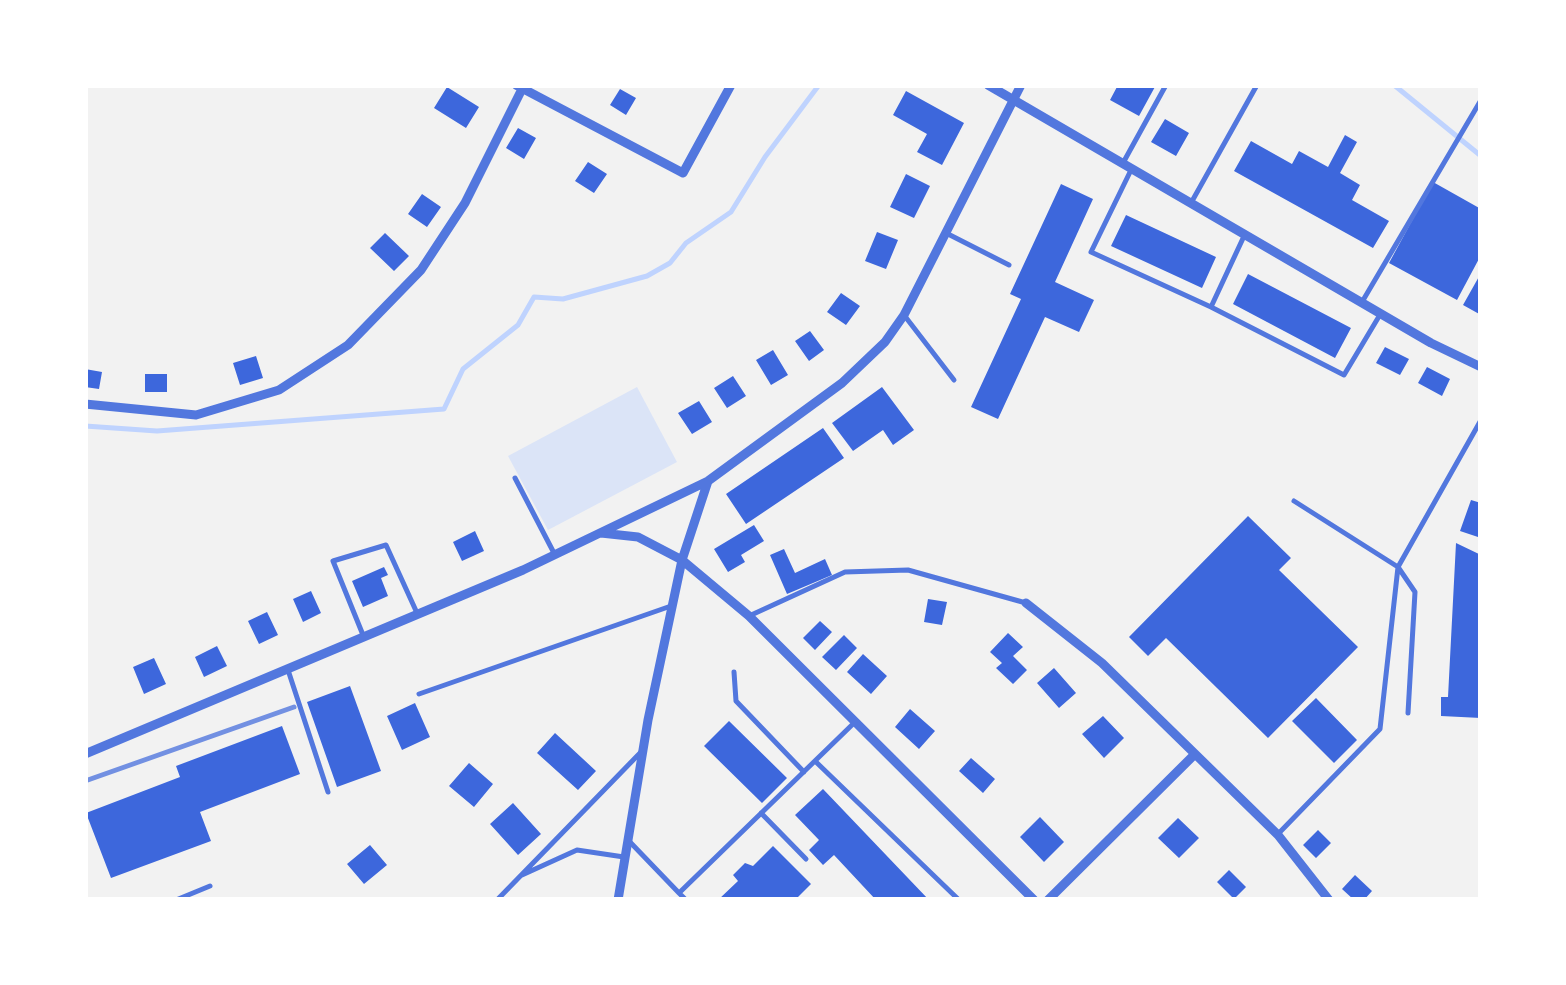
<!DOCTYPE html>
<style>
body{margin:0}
#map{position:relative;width:1566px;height:985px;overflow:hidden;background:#f2f2f2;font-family:"Playfair Display",serif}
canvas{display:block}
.frame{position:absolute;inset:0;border:88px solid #fff;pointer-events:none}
</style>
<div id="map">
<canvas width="1566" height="985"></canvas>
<div class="frame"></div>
</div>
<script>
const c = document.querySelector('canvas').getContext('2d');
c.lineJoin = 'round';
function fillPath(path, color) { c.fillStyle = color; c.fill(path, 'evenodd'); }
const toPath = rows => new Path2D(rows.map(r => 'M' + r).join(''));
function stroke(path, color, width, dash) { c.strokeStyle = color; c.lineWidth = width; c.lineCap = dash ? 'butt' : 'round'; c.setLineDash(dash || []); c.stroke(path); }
fillPath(toPath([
 [637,387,677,462,548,530,508,456]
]), '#dbe4f7');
stroke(toPath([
 [1394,85,1481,156],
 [85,426,157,431,444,409,463,369,518,325,534,297,563,299,647,276,670,263,686,243,731,212,765,157,819,85]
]), '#bfd3fe', 5);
fillPath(toPath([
 [1118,85,1156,85,1139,116,1110,100],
 [447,87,479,107,466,128,434,108],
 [620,89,636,98,626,115,610,105],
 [906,91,964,123,942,165,917,152,927,134,893,115],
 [1165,119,1189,133,1176,156,1151,142],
 [518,128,536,138,524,159,506,148],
 [1345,135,1357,142,1340,173,1360,185,1352,200,1389,221,1373,248,1234,171,1251,141,1292,164,1299,151,1328,167],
 [588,162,607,174,594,193,575,181],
 [906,174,930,186,914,218,890,207],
 [1433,182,1481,209,1481,255,1457,300,1389,263],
 [1061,184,1093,199,1055,282,1094,300,1079,332,1045,317,998,419,971,407,1021,299,1010,294],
 [422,194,441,207,427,227,408,214],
 [1126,215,1216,257,1202,288,1111,246],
 [877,232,898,240,886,269,865,261],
 [385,233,409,256,394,271,370,248],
 [1481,273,1481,315,1463,305],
 [1248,274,1351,328,1335,358,1233,304],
 [841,293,860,306,846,325,827,312],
 [810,331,824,350,809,361,795,341],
 [1385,347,1409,359,1400,375,1376,363],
 [773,350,788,375,771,385,756,360],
 [256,356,263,378,240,385,233,363],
 [1427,367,1450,379,1442,396,1418,383],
 [85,369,102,372,99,389,85,387],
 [145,374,167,374,167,392,145,392],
 [733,376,746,396,727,408,714,388],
 [882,387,914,430,893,445,883,430,853,451,832,423],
 [699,401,712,422,692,434,678,413],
 [823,428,844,458,746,524,726,494],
 [1471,500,1481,503,1481,538,1460,531],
 [1248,516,1291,558,1279,570,1358,647,1268,738,1166,638,1148,656,1129,637],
 [754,525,764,541,741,555,745,562,728,572,714,549],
 [475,531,484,551,462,561,453,542],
 [1456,543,1481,555,1481,718,1441,716,1441,697,1448,697],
 [784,549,795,573,825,559,832,575,787,594,770,555],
 [384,567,388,575,381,578,388,596,363,607,352,581],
 [311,591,321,613,303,622,293,599],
 [928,599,947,602,942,625,924,622],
 [267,612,278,635,259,644,248,621],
 [820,621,832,632,815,650,803,638],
 [1008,633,1023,647,1013,656,1027,670,1013,684,996,668,1002,663,990,652],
 [844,635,857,648,836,670,822,657],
 [217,646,227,666,204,677,195,657],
 [863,654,887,676,871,694,847,672],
 [154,658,166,684,144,694,133,667],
 [1054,668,1076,693,1059,708,1037,683],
 [350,686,381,771,337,787,307,702],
 [1316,698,1357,740,1334,763,1292,721],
 [415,703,430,737,402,750,387,716],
 [910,709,935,731,919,749,895,727],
 [1103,716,1124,738,1104,758,1082,734],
 [729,721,787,778,762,803,704,746],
 [282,726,300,774,200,812,211,841,111,878,86,813,180,777,176,766],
 [555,733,596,771,578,790,537,753],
 [971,758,995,779,983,793,959,771],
 [469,763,493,784,474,807,449,786],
 [823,789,929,900,876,900,834,855,823,865,809,850,819,840,795,815],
 [513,803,541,834,518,855,490,824],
 [1040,817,1064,842,1044,862,1020,837],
 [1178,818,1199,838,1179,858,1158,838],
 [1318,830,1331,843,1316,858,1303,845],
 [370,845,387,865,364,884,347,864],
 [773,846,811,884,795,900,718,900,738,881,733,875,745,863,753,866],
 [1229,870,1246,887,1234,899,1217,882],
 [1355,875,1372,891,1364,900,1354,900,1342,889]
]), '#3d67dc');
stroke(toPath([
 [1123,163,1166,85],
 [1132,168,1091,252,1211,307,1245,234],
 [1191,203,1257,85],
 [946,233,1009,265],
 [1362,302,1481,100],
 [1211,307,1344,375,1381,313],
 [904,315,954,380],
 [515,478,555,555],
 [1294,501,1398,567,1415,592,1408,713],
 [749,616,845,572,908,570,1026,603],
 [363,635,333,561,386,545,417,613],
 [288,670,328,792],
 [734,672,736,701,804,772],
 [419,694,671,606],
 [815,761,959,900],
 [761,813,806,859],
 [1279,833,1380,729,1398,567,1481,420],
 [629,841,679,893],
 [522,875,577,850,624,857],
 [176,900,210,886],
 [497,900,641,752],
 [686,900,679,893,855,722]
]), '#5277de', 5);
stroke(toPath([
 [516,85,683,173,731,85],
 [988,85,1431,343,1481,367],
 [85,404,196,415,279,390,348,345,421,270,465,203,522,89],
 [601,533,638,537,682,560,749,616,1034,900],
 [1026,603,1102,663,1278,835,1329,900],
 [85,754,523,570,708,481,842,383,885,342,904,315,1021,85],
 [618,900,648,720,682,560,708,481],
 [1048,900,1195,754]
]), '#5277de', 9);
stroke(toPath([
 [85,781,294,707]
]), '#7290e2', 5);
</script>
